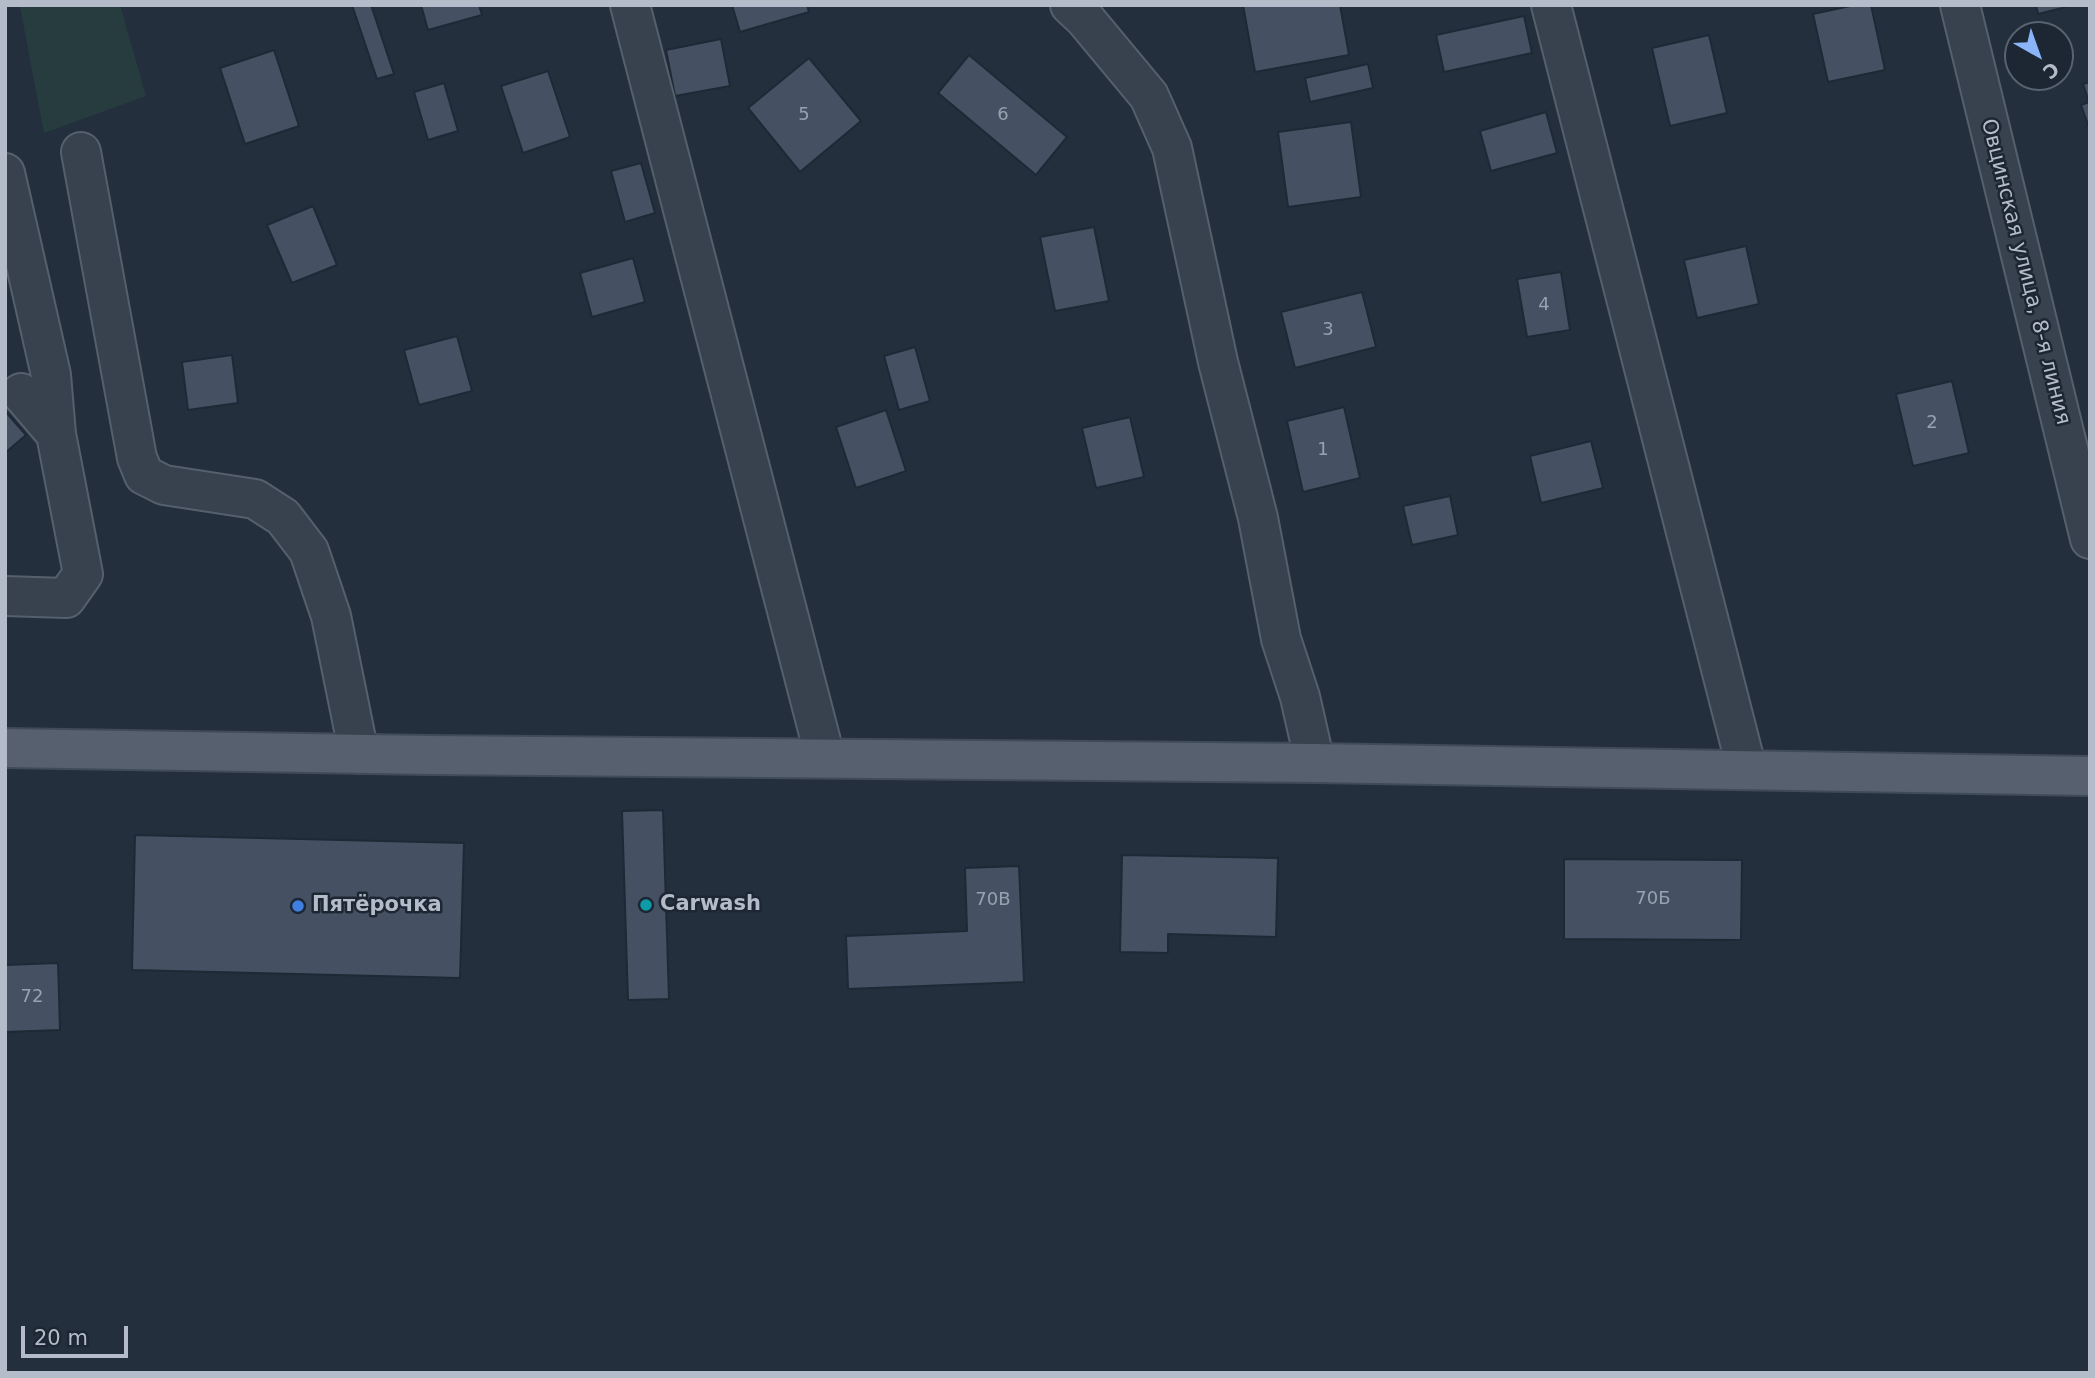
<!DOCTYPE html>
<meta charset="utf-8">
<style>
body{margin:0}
#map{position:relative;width:2095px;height:1378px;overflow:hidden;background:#242f3e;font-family:"DejaVu Sans",sans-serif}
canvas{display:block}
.frame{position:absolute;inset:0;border:7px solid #b4bcc9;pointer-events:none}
.north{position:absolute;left:2004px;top:21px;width:70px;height:70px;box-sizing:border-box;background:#1d2633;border:2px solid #59626f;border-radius:50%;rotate:140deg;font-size:19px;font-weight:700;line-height:28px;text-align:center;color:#b4bcc9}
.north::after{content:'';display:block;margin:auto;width:24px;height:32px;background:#8ab4f8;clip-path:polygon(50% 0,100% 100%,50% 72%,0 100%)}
.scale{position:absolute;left:21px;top:1326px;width:107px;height:32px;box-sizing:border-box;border:4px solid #b4bcc9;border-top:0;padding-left:9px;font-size:21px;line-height:24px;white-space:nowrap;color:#b4bcc9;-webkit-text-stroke:5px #1d2633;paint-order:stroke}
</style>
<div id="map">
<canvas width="2095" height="1378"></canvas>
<div class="frame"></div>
<div class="north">С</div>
<div class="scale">20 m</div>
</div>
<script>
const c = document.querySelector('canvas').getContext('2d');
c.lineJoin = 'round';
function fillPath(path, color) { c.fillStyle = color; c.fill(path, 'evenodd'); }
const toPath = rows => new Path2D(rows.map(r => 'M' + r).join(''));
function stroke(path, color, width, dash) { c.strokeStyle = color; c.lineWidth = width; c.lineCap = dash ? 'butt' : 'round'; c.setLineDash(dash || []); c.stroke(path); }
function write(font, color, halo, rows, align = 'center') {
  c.font = font + ' "DejaVu Sans",sans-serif'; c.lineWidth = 5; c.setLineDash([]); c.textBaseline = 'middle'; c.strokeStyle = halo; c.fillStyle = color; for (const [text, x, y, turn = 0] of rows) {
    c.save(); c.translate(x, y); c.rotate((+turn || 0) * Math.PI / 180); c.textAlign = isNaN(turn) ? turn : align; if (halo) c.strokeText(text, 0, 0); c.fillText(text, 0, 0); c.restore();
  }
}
fillPath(toPath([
 [26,5,120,5,146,96,44,133,20,7]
]), '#263c3f');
const building = toPath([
 [352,5,371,5,394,74,377,79,352,5],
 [421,5,479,5,482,15,428,30,421,5],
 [732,5,807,5,809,12,740,32,732,5],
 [1243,5,1340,5,1349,55,1255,72,1243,5],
 [1855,5,1871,5,1885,70,1828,82,1813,14,1855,5],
 [2036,5,2074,5,2038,14,2036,5],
 [1524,16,1532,53,1444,72,1436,35,1524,16],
 [1709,35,1727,113,1670,126,1652,48,1709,35],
 [721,39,730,86,675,96,666,50,721,39],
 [274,50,299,126,245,144,220,68,274,50],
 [969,55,1067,137,1036,175,938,93,969,55],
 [809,58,861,121,800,172,748,108,809,58],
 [1368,64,1373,88,1310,102,1305,78,1368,64],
 [548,71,570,137,523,153,501,86,548,71],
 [2090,82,2090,130,2081,105,2089,102,2083,84,2090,82],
 [444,83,458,131,428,140,414,92,444,83],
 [1546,112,1557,153,1491,171,1480,131,1546,112],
 [1351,122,1361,197,1288,207,1278,132,1351,122],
 [641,163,655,213,625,222,611,171,641,163],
 [313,206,337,265,292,283,267,225,313,206],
 [1094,227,1109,301,1055,311,1040,237,1094,227],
 [1746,246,1759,304,1697,318,1684,260,1746,246],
 [633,258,645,302,592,317,580,273,633,258],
 [1561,272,1570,330,1527,337,1517,279,1561,272],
 [1362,292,1376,347,1295,368,1281,312,1362,292],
 [457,336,472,391,419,405,404,350,457,336],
 [915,347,930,401,899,410,884,356,915,347],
 [232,355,238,403,188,410,182,362,232,355],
 [1952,381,1969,453,1913,466,1896,394,1952,381],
 [1344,407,1360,478,1303,492,1287,421,1344,407],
 [886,410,906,471,856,488,836,427,886,410],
 [5,411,26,435,5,453,5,411],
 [1130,417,1144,477,1096,488,1082,428,1130,417],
 [1591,441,1603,488,1541,503,1530,456,1591,441],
 [1450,496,1458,535,1412,545,1403,506,1450,496],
 [663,810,669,999,628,1000,622,811,663,810],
 [135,835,464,843,460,978,132,970,135,835],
 [1122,855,1278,858,1276,937,1168,934,1168,953,1120,952,1122,855],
 [1564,859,1742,860,1741,940,1564,939,1564,859],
 [1019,866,1024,982,848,989,846,936,967,931,965,868,1019,866],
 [58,963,60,1030,5,1032,5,965,58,963]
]);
fillPath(building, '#455162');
stroke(building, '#1f2835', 2);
const minor = toPath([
 [630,5,825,757],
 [1070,5,1085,19,1149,96,1172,148,1218,362,1258,518,1281,639,1300,697,1315,763],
 [1551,5,1747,770],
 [1960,5,2090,539],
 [81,152,137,458,144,475,164,485,255,499,283,517,309,551,331,616,359,754],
 [5,173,51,375,56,434],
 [5,596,66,598,83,574,56,434,21,393]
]);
const major = toPath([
 [5,748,429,755,1315,763,2090,776]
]);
stroke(minor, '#565f6c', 42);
stroke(major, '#414a57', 42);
stroke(minor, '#38414e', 38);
stroke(major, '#56606e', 38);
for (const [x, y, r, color] of [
 [646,905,7,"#0f9aa8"],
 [298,906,7,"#3f7fe0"]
]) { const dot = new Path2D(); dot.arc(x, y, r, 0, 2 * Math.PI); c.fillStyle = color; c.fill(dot); stroke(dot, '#1d2633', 2.5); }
write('18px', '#98a1af', null, [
 ["5",804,115],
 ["6",1003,115],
 ["4",1544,305],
 ["3",1328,330],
 ["2",1932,423],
 ["1",1323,450],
 ["70Б",1653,899],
 ["70В",993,900],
 ["72",32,997]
]);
write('21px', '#b4bcc9', '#1d2633', [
 ["Овцинская улица, 8-я линия",2025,272,76]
]);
write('bold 21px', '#b4bcc9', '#1d2633', [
 ["Carwash",660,905],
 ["Пятёрочка",312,906]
], 'left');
</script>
